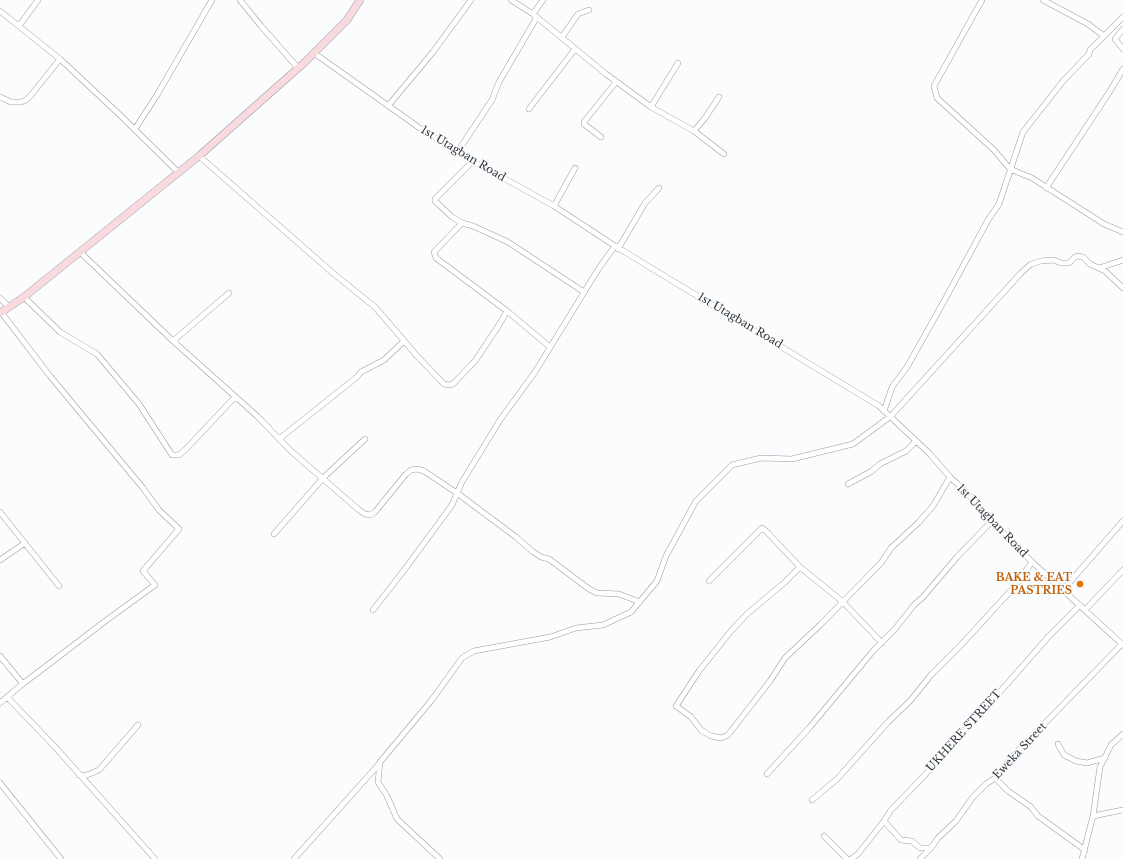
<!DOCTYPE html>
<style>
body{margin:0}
canvas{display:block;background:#fafcfe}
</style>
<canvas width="1123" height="859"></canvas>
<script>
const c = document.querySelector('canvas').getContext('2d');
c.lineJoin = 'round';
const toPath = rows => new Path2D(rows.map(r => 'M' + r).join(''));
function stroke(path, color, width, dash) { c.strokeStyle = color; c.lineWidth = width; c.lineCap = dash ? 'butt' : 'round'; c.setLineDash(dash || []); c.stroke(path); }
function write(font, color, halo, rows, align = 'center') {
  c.font = font + ' "Libre Baskerville",serif'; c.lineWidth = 3.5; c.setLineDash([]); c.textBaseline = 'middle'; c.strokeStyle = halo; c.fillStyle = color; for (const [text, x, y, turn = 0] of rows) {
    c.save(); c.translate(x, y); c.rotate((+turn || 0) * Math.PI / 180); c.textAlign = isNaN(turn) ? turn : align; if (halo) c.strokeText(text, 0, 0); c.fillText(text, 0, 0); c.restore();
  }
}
const street = toPath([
 [240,0,261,26,298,68],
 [511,0,533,14,606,74,651,107,694,131,724,154],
 [982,0,934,86,937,98,994,150,1010,169,1032,178,1104,224,1123,232],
 [1043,0,1088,24,1104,36],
 [0,11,60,59,121,116,179,173],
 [533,14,543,0],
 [19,26,38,0],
 [1123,29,1115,39,1123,49],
 [562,37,578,14,589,10],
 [314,53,421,129,473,161,554,206,615,246,879,406,929,453,950,477,966,492,992,521,1032,562,1123,645],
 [0,97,11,102,21,102,26,100,32,94,60,59],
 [388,106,433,52,471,0],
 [651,107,678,63],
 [529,109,575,49],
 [135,129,157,95,212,0],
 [694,131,705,118,719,97],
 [601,137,584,124,584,122,616,82],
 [458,151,492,100,499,82,537,17],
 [199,156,334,274,375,307,418,357,444,384,449,385,453,384,475,361,499,325,507,311],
 [473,161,435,199,435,201,452,217,462,223,473,226,508,242,584,292],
 [1046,188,1110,91,1123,69],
 [554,206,575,168],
 [462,223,434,252,436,258,507,311,550,347],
 [615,246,599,268,535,372,500,420,462,482,457,493,516,537,532,551,541,557,549,559,589,589,597,593,619,594,640,602],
 [618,249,645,203,659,188],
 [80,252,173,341,257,416,291,451,359,510,365,514,370,515,375,512,406,474,411,470,417,469,424,471,457,493,452,505,405,569,373,610],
 [1099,268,1123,260],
 [24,297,60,332,97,354,139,404,172,455,179,455,186,449,235,397],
 [0,298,8,306],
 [173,341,229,293],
 [884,411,892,387,907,367,943,303,988,220,999,204,1023,132,1064,80,1089,54,1090,50,1123,17],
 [279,439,357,377,361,372,384,360,404,341],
 [848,484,872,471,880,464,906,451,916,441],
 [0,512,59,586],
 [274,534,323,478,365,439],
 [0,560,25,543],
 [800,567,784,583,747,614,731,631,699,671,676,706,691,717,701,730,711,736,721,738,728,735,770,681,785,658,820,625,881,563,891,548,918,523,933,506,950,477],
 [709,581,762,528,766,531,800,567,843,602,882,643],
 [1063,590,1123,521],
 [1085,610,1123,570],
 [0,656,23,684],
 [7,697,56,748,155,859],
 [0,703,20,686,108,619,155,585,143,571,179,529,159,510,143,488,50,376,1,312],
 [1058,744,1064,755,1076,761,1087,763,1105,758],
 [767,774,810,727,873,651,895,629,914,605,923,597,957,557,992,521],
 [79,775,87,775,99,770,138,725],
 [995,778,1008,791,1031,807,1038,816,1085,850],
 [0,783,61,859],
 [812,800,837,779,889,721,910,701,931,675,961,645,1016,585,1032,562],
 [1093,816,1123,810],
 [884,821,901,840,912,841,920,848,931,848],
 [824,836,847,859],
 [294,859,380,763],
 [440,859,397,819,387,796,378,782,380,762,431,701,462,658,474,651,550,637,576,628,603,625,631,612,657,581,666,556,696,501,732,465,761,458,792,459,853,444,891,416,1021,273,1031,264,1041,261,1054,260,1061,263,1069,263,1075,257,1078,256,1083,257,1090,264,1105,271,1123,288],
 [851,859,858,854,884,821,891,810,925,775,945,750,991,702,1050,635,1080,605],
 [920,859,931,848,938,838,956,821,973,797,986,784,995,778,1012,757,1122,644],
 [1082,859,1093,816,1100,767,1111,745,1123,734]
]);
const secondary = toPath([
 [0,313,24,297,199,156,305,62,347,20,360,0]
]);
stroke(street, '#999da2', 6);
stroke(secondary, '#999da2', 8);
stroke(street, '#fff', 5);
stroke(secondary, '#f8dadf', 7);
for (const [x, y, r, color] of [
 [1080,584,4,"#e8710a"]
]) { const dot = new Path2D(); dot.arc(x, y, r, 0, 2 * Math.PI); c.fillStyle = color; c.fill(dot); stroke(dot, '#fafcfe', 1.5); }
write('11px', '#36383a', '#fafcfe', [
 ["1st Utagban Road",463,154,31],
 ["1st Utagban Road",740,321,31],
 ["1st Utagban Road",992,521,46],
 ["UKHERE STREET",964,731,-48],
 ["Eweka Street",1020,751,-47]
]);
write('bold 11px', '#c56008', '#fafcfe', [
 ["BAKE & EAT",1072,578],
 ["PASTRIES",1072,591]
], 'right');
</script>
